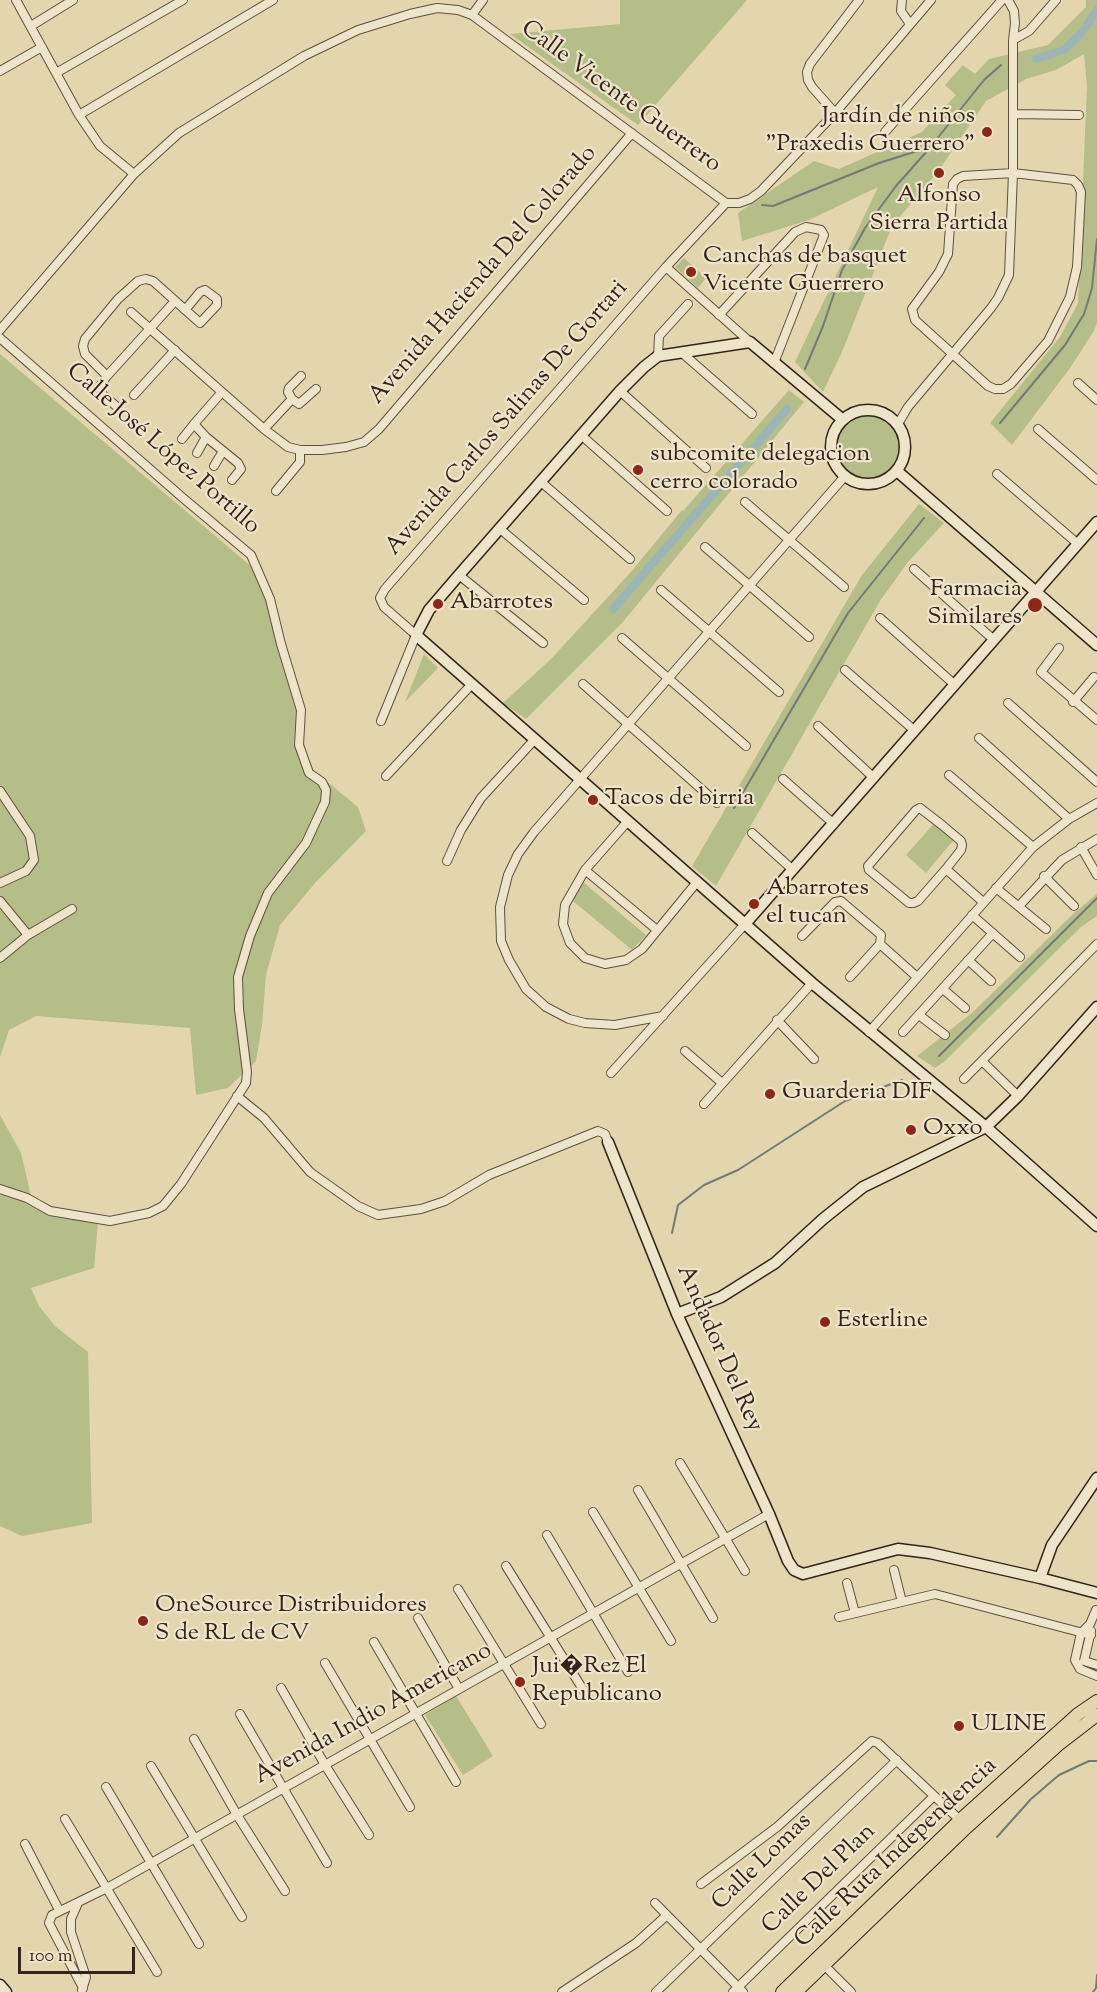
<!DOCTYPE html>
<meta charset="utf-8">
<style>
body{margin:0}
#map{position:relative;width:1097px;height:1992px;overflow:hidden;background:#e3d6ae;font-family:"Sorts Mill Goudy",serif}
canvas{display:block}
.scale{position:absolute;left:18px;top:1947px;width:117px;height:27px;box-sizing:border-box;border:3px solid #332318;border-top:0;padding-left:8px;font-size:18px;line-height:21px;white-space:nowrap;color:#332318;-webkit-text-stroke:4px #ede4ca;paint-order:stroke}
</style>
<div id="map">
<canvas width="1097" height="1992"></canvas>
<div class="scale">100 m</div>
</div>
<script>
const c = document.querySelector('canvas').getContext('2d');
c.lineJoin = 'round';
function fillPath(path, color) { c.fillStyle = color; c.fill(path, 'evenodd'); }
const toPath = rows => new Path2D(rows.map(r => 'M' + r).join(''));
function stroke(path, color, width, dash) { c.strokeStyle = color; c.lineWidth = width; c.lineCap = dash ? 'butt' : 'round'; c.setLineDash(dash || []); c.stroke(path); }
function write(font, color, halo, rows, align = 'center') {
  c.font = font + ' "Sorts Mill Goudy",serif'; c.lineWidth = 4.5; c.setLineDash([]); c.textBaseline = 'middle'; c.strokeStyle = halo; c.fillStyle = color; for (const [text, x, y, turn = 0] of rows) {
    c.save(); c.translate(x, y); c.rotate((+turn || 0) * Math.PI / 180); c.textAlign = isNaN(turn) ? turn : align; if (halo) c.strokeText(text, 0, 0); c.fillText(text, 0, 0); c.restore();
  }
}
fillPath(toPath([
 [620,0,747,0,638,125,510,34,620,24],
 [1086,0,1097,0,1097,323,1094,331,1070,368,1012,445,990,423,1060,337,1078,303,1087,86,1084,54,1056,70,1026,79,986,101,937,173,892,226,842,352,823,392,795,362,878,187,809,220,742,241,738,213,814,161,839,169,922,132,956,95,945,85,963,65,975,74,989,59,1048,45,1086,7],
 [684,258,706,278,698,288,675,267],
 [0,354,259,573,299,713,308,766,358,807,366,831,316,882,280,925,266,975,262,1025,256,1061,228,1088,196,1095,190,1028,36,1016,9,1030,0,1057],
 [789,390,804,402,622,623,526,719,503,703,551,659,630,573,682,510,683,511],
 '835 447a33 33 0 1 1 66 0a33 33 0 1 1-66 0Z',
 [919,504,944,523,908,562,880,601,716,886,692,866,862,575],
 [424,654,438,668,405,702],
 [937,820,956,837,926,873,906,855],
 [583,882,646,935,632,950,573,901],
 [1097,894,1097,916,1081,927,945,1061,935,1068,917,1056,973,1012,1074,913],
 [0,1115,21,1153,31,1196,54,1207,98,1222,94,1268,31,1288,39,1306,55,1326,88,1352,92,1523,22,1536,0,1526,0,1195,13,1195,0,1186],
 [456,1696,493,1756,463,1775,425,1715]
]), '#b5bd89');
stroke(toPath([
 [762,205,773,206,879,163,914,152,928,150],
 [805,369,823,326,842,270,865,228,896,186,928,150,984,80,1001,65],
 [1000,423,1065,345,1084,314,1092,288,1097,239],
 [734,808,848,613,924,518],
 [939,1056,1097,898],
 [672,1233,678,1205,704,1185,738,1170,845,1101,902,1080],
 [997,1837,1031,1799,1059,1775,1089,1761,1097,1761],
 [1093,1992,1096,1988,1097,1975]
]), '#717b77', 2);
stroke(toPath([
 [1036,59,1064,50,1082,32,1097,10],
 [613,609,787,409]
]), '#9ab6b6', 8);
const street = toPath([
 [16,0,79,115,100,146,134,174],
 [902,0,901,11,910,24],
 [472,15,483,0],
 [31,26,73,0],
 [1013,40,1029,31,1056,0],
 [0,71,42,47],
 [56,73,183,0],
 [835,113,812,87,808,80,807,72,810,64,859,0],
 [1014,114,1079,115],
 [79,115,273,0],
 [885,132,1002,0],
 [1013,173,1073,180,1078,185,1081,192,1077,267,1070,297,1048,341,1011,384,1003,389,995,389,988,386,915,320,912,309,939,272,948,254,953,184,957,179,963,176,1013,173],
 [666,267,750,342],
 [131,312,264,429,288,447,300,450,322,450,346,447,364,442,379,429,632,133],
 [719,315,795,232,806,227,821,230,824,235,774,363],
 [0,330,134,174,179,133,304,56,358,30,410,14,437,8,458,10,472,15,726,203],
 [0,338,183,498,251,555,270,599,281,644,301,710,299,745,309,773,322,782,326,790,325,802,306,843,268,893,250,936,238,977,239,1009,247,1072,246,1083,181,1184,163,1206,149,1213,110,1221,50,1211,27,1198,0,1189],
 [681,352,752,414],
 [658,356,659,336,688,304],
 [107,376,85,354,83,346,85,339,118,299,138,281,146,279,153,281,200,323,217,305,217,299,205,290,200,292,185,310],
 [301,376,289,388,288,392,292,399,299,404,316,389],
 [1078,383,1097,400],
 [620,391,706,468],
 [222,392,194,424,206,437,238,463,241,469,232,480],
 [134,395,175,350],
 [116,406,102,394,100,386,107,376,175,301],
 [898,424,908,407,991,308,998,298,1009,275,1013,173,1013,40,1015,23,1014,11,1008,0],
 [264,429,292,399],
 [1038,429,1097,480],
 [581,435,667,511],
 [182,439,194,424],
 [197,453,206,437],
 [214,466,223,451],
 [997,474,1078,544],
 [540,481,630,559],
 [276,491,300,462,300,450],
 [745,502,844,587],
 [499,528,584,600],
 [705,547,809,637],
 [914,569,994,640],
 [459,575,543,643],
 [661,590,779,692],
 [880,618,955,685],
 [622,638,746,746],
 [1059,648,1041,672,1097,720],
 [845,670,915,731],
 [583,684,717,803],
 [1073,702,1094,677],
 [1008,703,1097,782],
 [381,721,416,635,384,607,380,598,385,589,666,267,726,203,739,203,750,199,761,191,835,113,931,0],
 [818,726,874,778],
 [979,738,1069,819],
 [949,775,1033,847],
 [386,776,472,684],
 [783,779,834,824],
 [0,791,30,836,34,860,26,871,0,883],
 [920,808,942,825,961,841,962,845,961,850,946,869,918,901,913,903,909,903,869,870,868,866,916,810,920,808],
 [628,821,585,870,565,905,563,924,570,943,585,958,605,964,626,960,642,949,697,882],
 [752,833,793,870],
 [1081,847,1097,875],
 [447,861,461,830,481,798,535,739],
 [946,869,983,902],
 [585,870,657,930],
 [1044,876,1074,906],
 [996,888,1046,929],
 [0,901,28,935],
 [1019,906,1062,860,1097,839],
 [972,915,1020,957],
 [802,936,835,902,841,901,881,935,880,944,850,977],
 [880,944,917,977],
 [0,958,28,935,72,909],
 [968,960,991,981],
 [943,989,965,1008],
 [919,1015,945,1035],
 [663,1016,615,1025,585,1023,569,1019,546,1007,526,989,509,960,501,941,500,907,508,875,518,854,534,832,845,476],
 [777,1020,814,1059],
 [869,1032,1033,847,1069,819,1097,803],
 [903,1032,993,933],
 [685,1051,722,1083],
 [982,1061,1018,1096],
 [611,1073,745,924],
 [964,1079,1097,944],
 [237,1096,264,1118,310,1172,358,1206,378,1215,421,1209,445,1201,489,1175,598,1131,605,1134,608,1142],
 [704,1104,812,983],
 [680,1463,745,1571],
 [638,1490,713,1618],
 [593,1512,671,1641],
 [547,1535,628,1672],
 [506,1566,587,1696],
 [894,1570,902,1602],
 [847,1583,855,1613],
 [458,1589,541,1724],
 [1096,1610,1090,1624,1081,1633,1075,1660,1080,1669,1097,1676],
 [839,1617,935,1594,1091,1635],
 [418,1618,459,1689],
 [1091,1631,1084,1661,1097,1665],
 [374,1642,456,1782],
 [325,1663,410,1807],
 [281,1688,325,1765,369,1835],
 [240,1714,327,1863],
 [194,1739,237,1815,285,1891],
 [151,1766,242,1917],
 [106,1787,199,1944],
 [65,1819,157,1972],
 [25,1844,59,1910],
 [701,1884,777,1827,872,1741,878,1743,962,1822],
 [78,1903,71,1919,71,1932,86,1977,82,1990],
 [655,1903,743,1992],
 [822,1963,851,1992],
 [83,1988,49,1923,52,1915,107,1888,769,1514],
 [562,1992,636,1943,666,1916],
 [656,1992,897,1760],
 [733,1992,934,1796]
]);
const secondary = toPath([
 '831 447a37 37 0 1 1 74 0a37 37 0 1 1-74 0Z',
 [843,420,750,342,658,356,644,367,620,391,459,575,429,610,416,635,812,983,986,1127,1097,1226],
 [897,471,1097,645],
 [745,924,1097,522],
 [608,1142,677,1314,769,1514,788,1561,794,1570,803,1574,898,1549,930,1553,1040,1578,1097,1593],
 [677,1314,721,1297,775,1263,823,1219,863,1187,986,1127,1018,1096,1097,1007],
 [1040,1578,1052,1545,1097,1478],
 [0,1985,6,1992]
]);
const primary = toPath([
 [782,1992,960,1820,1078,1714,1097,1701],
 [796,1992,967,1827,1058,1745,1097,1715]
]);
stroke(street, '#5f503e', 10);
stroke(secondary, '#332318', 13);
stroke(primary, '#332318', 14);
stroke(street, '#ede4ca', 8);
stroke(secondary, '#ede4ca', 10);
stroke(primary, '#e3d6ae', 12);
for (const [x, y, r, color] of [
 [987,132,6,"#8f2418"],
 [939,173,6,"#8f2418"],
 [691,272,6,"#8f2418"],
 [638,470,6,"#8f2418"],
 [438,604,6,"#8f2418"],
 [1035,605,8,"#8f2418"],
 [593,800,6,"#8f2418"],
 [754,904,6,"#8f2418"],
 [770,1094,6,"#8f2418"],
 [911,1130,6,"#8f2418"],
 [825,1322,6,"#8f2418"],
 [143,1621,6,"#8f2418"],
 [520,1682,6,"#8f2418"],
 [959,1726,6,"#8f2418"]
]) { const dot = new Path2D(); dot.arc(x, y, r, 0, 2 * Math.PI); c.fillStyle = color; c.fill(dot); stroke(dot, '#ede4ca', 2); }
write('24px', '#332318', '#ede4ca', [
 ["Calle Vicente Guerrero",620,98,36],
 ["Avenida Hacienda Del Colorado",484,276,-49],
 ["Avenida Carlos Salinas De Gortari",508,419,-49],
 ["Calle José López Portillo",162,450,41],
 ["Andador Del Rey",718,1349,66],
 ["Avenida Indio Americano",374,1715,-29],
 ["Calle Ruta Independencia",897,1854,-43],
 ["Calle Lomas",763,1863,-44],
 ["Calle Del Plan",820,1880,-44]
]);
write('24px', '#332318', '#ede4ca', [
 ["Jardín de niños",975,118,"right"],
 ["\"Praxedis Guerrero\"",975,146,"right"],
 ["Alfonso",939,197,"center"],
 ["Sierra Partida",939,225,"center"],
 ["Canchas de basquet",703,258],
 ["Vicente Guerrero",703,286],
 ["subcomite delegacion",650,456],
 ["cerro colorado",650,484],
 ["Farmacia",1022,591,"right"],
 ["Similares",1022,619,"right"],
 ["Abarrotes",450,604],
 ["Tacos de birria",605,800],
 ["Abarrotes",766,890],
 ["el tucan",766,918],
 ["Guarderia DIF",782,1094],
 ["Oxxo",923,1130],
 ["Esterline",837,1322],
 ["OneSource Distribuidores",155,1607],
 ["S de RL de CV",155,1635],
 ["Jui�Rez El",532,1668],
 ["Republicano",532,1696],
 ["ULINE",971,1726]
], 'left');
</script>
